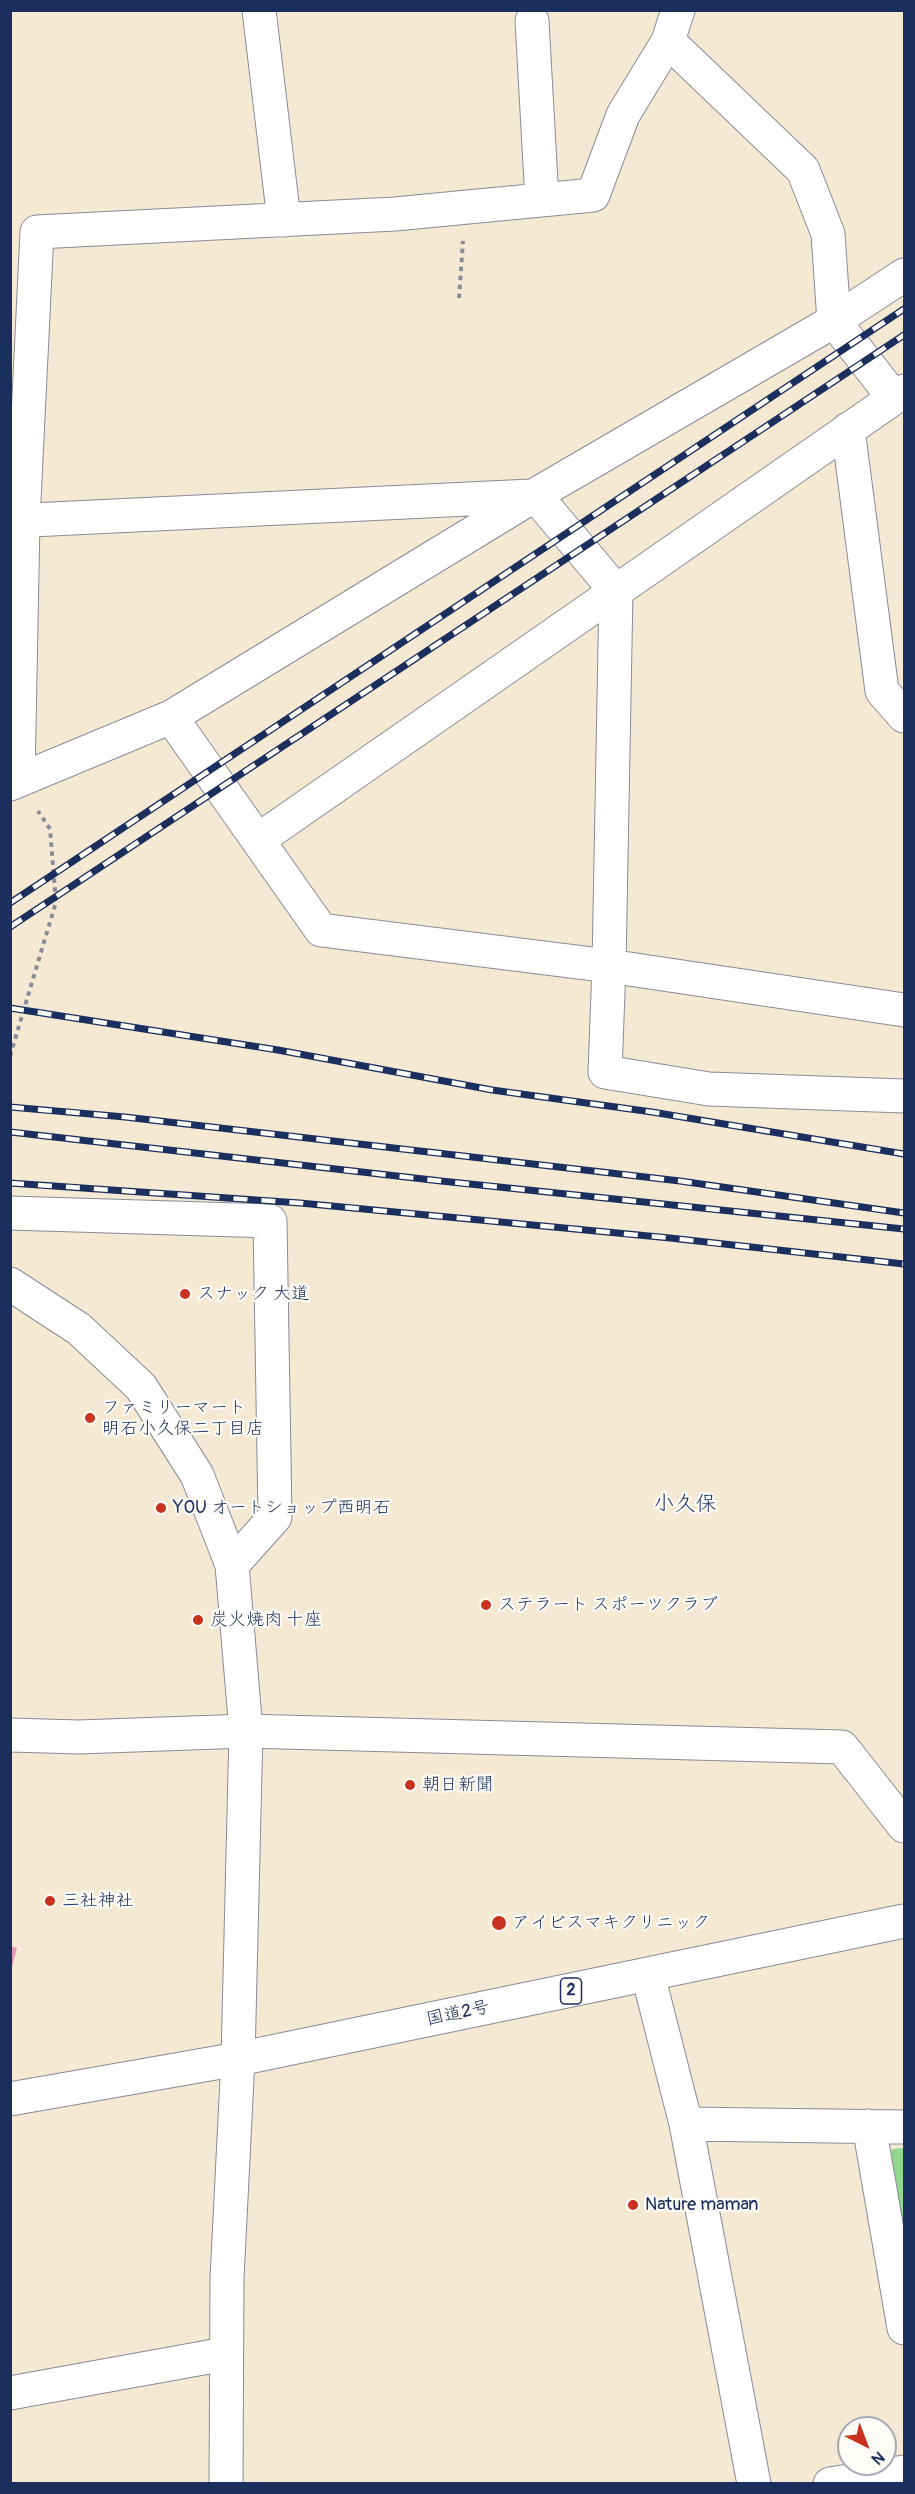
<!DOCTYPE html>
<meta charset="utf-8">
<style>
body{margin:0}
#map{position:relative;width:915px;height:2494px;overflow:hidden;background:#f5e9d3;font-family:Pangolin,sans-serif}
canvas{display:block}
.frame{position:absolute;inset:0;border:12px solid #1b2f5e;pointer-events:none}
.north{position:absolute;left:837px;top:2416px;width:60px;height:60px;box-sizing:border-box;background:#fdfcf7;border:2px solid #a3aaba;border-radius:50%;rotate:138deg;font-size:16px;font-weight:700;line-height:24px;text-align:center;color:#1b2f5e}
.north::after{content:'';display:block;margin:auto;width:21px;height:27px;background:#c8321e;clip-path:polygon(50% 0,100% 100%,50% 72%,0 100%)}
</style>
<div id="map">
<canvas width="915" height="2494"></canvas>
<div class="frame"></div>
<div class="north">N</div>
</div>
<script>
const c = document.querySelector('canvas').getContext('2d');
c.lineJoin = 'round';
function fillPath(path, color) { c.fillStyle = color; c.fill(path, 'evenodd'); }
const toPath = rows => new Path2D(rows.map(r => 'M' + r).join(''));
function stroke(path, color, width, dash) { c.strokeStyle = color; c.lineWidth = width; c.lineCap = dash ? 'butt' : 'round'; c.setLineDash(dash || []); c.stroke(path); }
function write(font, color, halo, rows, align = 'center') {
  c.font = font + ' Pangolin,"Klee One",sans-serif'; c.lineWidth = 4.5; c.setLineDash([]); c.textBaseline = 'middle'; c.strokeStyle = halo; c.fillStyle = color; for (const [text, x, y, turn = 0] of rows) {
    c.save(); c.translate(x, y); c.rotate((+turn || 0) * Math.PI / 180); c.textAlign = isNaN(turn) ? turn : align; if (halo) c.strokeText(text, 0, 0); c.fillText(text, 0, 0); c.restore();
  }
}
fillPath(toPath([
 [904,2148,904,2274,883,2160,893,2149]
]), '#93d78f');
fillPath(toPath([
 [10,1946,17,1948,11,1971,10,1970]
]), '#e09fb6');
const minor = toPath([
 [259,10,284,220],
 [532,21,542,200],
 [668,41,803,170,828,234,834,321,894,398],
 [848,429,882,691,904,716],
 [535,495,616,591,609,966,605,1072,709,1089,904,1096],
 [10,521,531,496],
 [171,717,321,930,609,966,904,1010],
 [18,780,23,521,37,232,395,214,593,195,623,115,668,41,678,10],
 [10,784,171,717,535,495,834,321,904,275],
 [258,840,904,391],
 [10,1213,270,1221,275,1517,232,1565],
 [10,1735,79,1737,246,1731,842,1747,904,1826],
 [648,1975,686,2124,754,2484],
 [686,2124,904,2127],
 [869,2126,904,2328],
 [10,2393,225,2354],
 [830,2484,904,2472]
]);
const tertiary = toPath([
 [10,1284,79,1329,141,1387,197,1475,232,1565,246,1731,238,2059,227,2278,226,2484]
]);
const trunk = toPath([
 [10,2099,238,2059,904,1921]
]);
stroke(minor, '#888c98', 35);
stroke(tertiary, '#888c98', 35);
stroke(trunk, '#888c98', 35);
stroke(toPath([
 [459,298,463,241],
 [10,1056,56,902,50,829,38,811]
]), '#888c98', 4, [4.5, 4.5]);
stroke(minor, '#fff', 33);
stroke(tertiary, '#fff', 33);
stroke(trunk, '#fff', 33);
const rail = toPath([
 [10,903,904,309],
 [10,927,904,335],
 [10,1008,278,1050,492,1090,652,1112,904,1154],
 [10,1107,125,1117,680,1181,904,1213],
 [10,1132,441,1181,904,1229],
 [10,1183,300,1203,670,1238,904,1264]
]);
stroke(rail, '#1b2f5e', 7);
stroke(rail, '#fdfcf7', 4.5, [14]);
for (const [x, y, r, color] of [
 [185,1294,6,"#c8321e"],
 [90,1418,6,"#c8321e"],
 [161,1508,6,"#c8321e"],
 [486,1605,6,"#c8321e"],
 [198,1620,6,"#c8321e"],
 [410,1785,6,"#c8321e"],
 [50,1901,6,"#c8321e"],
 [499,1923,8,"#c8321e"],
 [633,2205,6,"#c8321e"]
]) { const dot = new Path2D(); dot.arc(x, y, r, 0, 2 * Math.PI); c.fillStyle = color; c.fill(dot); stroke(dot, '#fdfcf7', 2); }
for (const [x, y, w] of [
 [571,1991,21]
]) { const box = new Path2D(); box.roundRect(x - w / 2, y - 13, w, 26, 4.5); c.fillStyle = '#fdfcf7'; c.fill(box); stroke(box, '#1b2f5e', 1.5); }
write('bold 16px', '#1b2f5e', null, [
 ["2",571,1991]
]);
write('18px', '#1b2f5e', '#fdfcf7', [
 ["スナック 大道",197,1294],
 ["ファミリーマート",102,1408],
 ["明石小久保二丁目店",102,1429],
 ["YOU オートショップ西明石",173,1508],
 ["ステラート スポーツクラブ",498,1605],
 ["炭火焼肉 十座",210,1620],
 ["朝日新聞",422,1785],
 ["三社神社",62,1901],
 ["アイビスマキクリニック",512,1923],
 ["Nature maman",645,2205]
], 'left');
write('18px', '#1b2f5e', '#fdfcf7', [
 ["国道2号",458,2014,-12]
]);
write('21px', '#1b2f5e', '#fdfcf7', [
 ["小久保",685,1505]
]);
</script>
